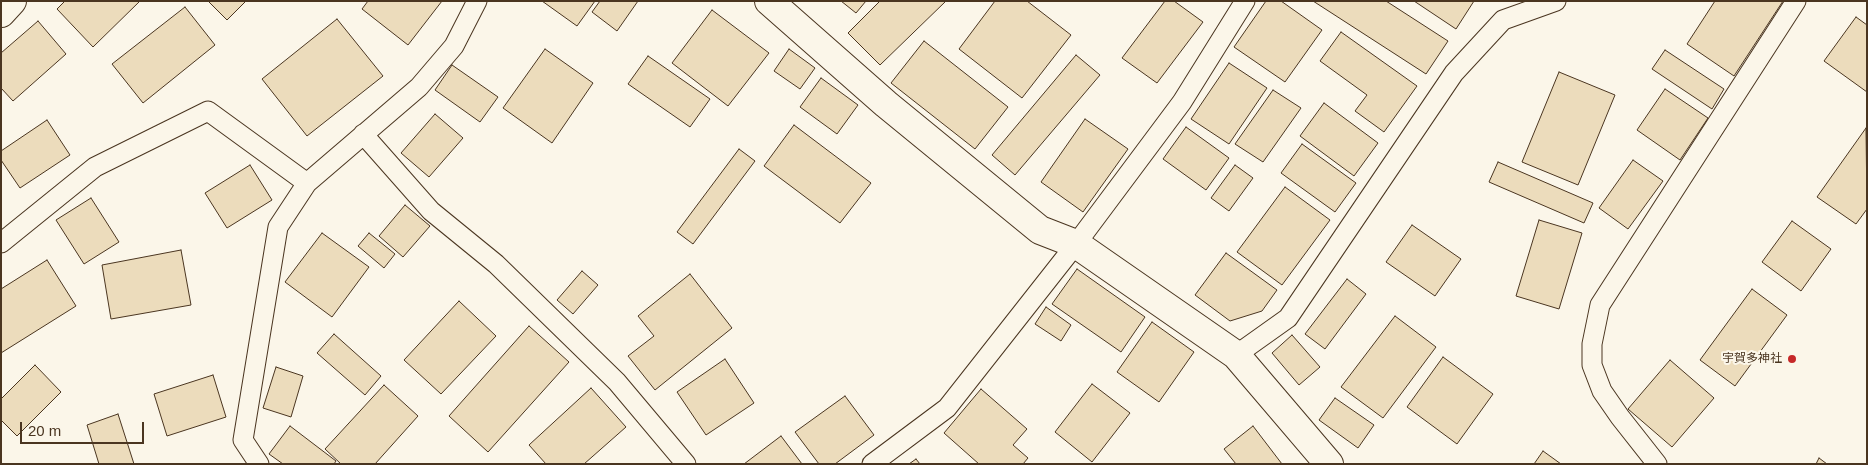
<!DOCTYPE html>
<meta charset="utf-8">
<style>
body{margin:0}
#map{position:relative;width:1868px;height:465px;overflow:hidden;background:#fbf6e9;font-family:Helvetica,sans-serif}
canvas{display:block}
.frame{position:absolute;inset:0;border:2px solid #4a3520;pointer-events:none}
.scale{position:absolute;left:20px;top:422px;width:124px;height:22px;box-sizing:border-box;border:2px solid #4a3520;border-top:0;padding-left:6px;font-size:15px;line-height:18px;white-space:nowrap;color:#4a3520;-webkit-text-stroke:4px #fbf6e9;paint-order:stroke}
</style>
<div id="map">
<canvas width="1868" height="465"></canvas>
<div class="frame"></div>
<div class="scale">20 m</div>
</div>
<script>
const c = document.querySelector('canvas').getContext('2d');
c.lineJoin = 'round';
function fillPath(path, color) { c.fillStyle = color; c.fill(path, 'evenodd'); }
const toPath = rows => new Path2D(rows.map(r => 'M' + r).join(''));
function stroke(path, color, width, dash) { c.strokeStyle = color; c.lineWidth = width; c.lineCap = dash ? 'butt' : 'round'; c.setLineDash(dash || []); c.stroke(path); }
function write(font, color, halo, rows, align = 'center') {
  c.font = font + ' Helvetica,"Noto Sans JP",sans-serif'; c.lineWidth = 4; c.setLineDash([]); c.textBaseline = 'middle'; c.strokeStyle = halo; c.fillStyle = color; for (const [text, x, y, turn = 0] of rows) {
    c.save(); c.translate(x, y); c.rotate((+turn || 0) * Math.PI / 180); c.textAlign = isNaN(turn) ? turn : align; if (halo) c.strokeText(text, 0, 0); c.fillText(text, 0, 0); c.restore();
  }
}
const building = toPath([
 [65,1,140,1,93,47,57,9,65,1],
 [208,1,246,1,227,20,208,1],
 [368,1,442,1,408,45,362,9,368,1],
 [542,1,595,1,577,26,542,1],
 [600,1,638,1,617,31,592,12,600,1],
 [841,1,866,1,856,13,841,1],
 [880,1,946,1,880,65,848,33,880,1],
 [995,1,1027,1,1071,35,1022,98,959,49,995,1],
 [1165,1,1174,1,1203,22,1157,83,1122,58,1165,1],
 [1266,1,1281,1,1322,30,1285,82,1234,47,1266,1],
 [1313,1,1386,1,1448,41,1426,74,1313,1],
 [1414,1,1474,1,1456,29,1414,1],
 [1715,1,1783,1,1734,76,1687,44,1715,1],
 [185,7,215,45,143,103,112,64,185,7],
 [712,10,769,53,728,106,672,63,712,10],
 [1856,17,1867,25,1867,92,1824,61,1856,17],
 [337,19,383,76,307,136,262,79,337,19],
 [38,21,66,54,13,101,1,88,1,53,38,21],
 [1341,32,1417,86,1384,132,1355,111,1367,95,1320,61,1341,32],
 [924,41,1008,107,975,149,891,83,924,41],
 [545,49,593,83,552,143,503,108,545,49],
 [789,49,815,68,800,89,774,71,789,49],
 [1665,50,1724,89,1712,109,1652,69,1665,50],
 [1076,55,1100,75,1015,175,992,155,1076,55],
 [648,56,710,99,690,127,628,84,648,56],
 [1229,63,1267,88,1229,144,1191,119,1229,63],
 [452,65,498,97,480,122,435,90,452,65],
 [1559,72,1615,95,1578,185,1522,162,1559,72],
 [821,78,858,105,837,134,800,107,821,78],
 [1665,89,1708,118,1680,160,1637,130,1665,89],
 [1273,90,1301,108,1263,162,1235,144,1273,90],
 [1324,103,1378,143,1354,176,1300,136,1324,103],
 [435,114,463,138,429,177,401,153,435,114],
 [1085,119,1128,149,1083,212,1041,182,1085,119],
 [47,120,70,155,20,188,1,160,1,151,47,120],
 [794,125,871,183,840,223,764,166,794,125],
 [1186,127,1229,158,1206,190,1163,159,1186,127],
 [1866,128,1867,209,1856,224,1817,197,1866,128],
 [1302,144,1356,183,1335,212,1281,173,1302,144],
 [739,149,755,161,693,244,677,232,739,149],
 [1633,160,1663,181,1628,229,1599,208,1633,160],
 [1498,162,1593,203,1584,223,1489,182,1498,162],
 [250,165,272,200,227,228,205,193,250,165],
 [1235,165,1253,178,1229,211,1211,198,1235,165],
 [1285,187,1330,220,1282,285,1237,252,1285,187],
 [91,198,119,242,84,264,56,220,91,198],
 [405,205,430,226,403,257,379,236,405,205],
 [1539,220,1582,233,1559,309,1516,296,1539,220],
 [1792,221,1831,249,1801,291,1762,262,1792,221],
 [1412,225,1461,259,1435,296,1386,262,1412,225],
 [322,233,369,267,332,317,285,282,322,233],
 [369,233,395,254,384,268,358,246,369,233],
 [181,250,191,305,111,319,102,265,181,250],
 [1226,253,1277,290,1262,311,1230,321,1195,295,1226,253],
 [47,260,76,306,1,353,1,289,47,260],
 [1077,269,1145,317,1121,352,1052,304,1077,269],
 [582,271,598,285,573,314,557,300,582,271],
 [690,274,732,328,655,390,628,356,654,336,638,316,690,274],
 [1347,279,1366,294,1325,349,1305,334,1347,279],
 [1752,289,1787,315,1735,386,1700,360,1752,289],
 [459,301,496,336,441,394,404,360,459,301],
 [1046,307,1071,325,1061,341,1035,324,1046,307],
 [1395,316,1436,347,1383,418,1341,387,1395,316],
 [1152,322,1194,352,1159,402,1117,372,1152,322],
 [529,326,569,362,488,452,449,416,529,326],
 [334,334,381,376,365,395,317,353,334,334],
 [1292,335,1320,367,1299,385,1272,353,1292,335],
 [1443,357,1493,394,1457,444,1407,407,1443,357],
 [725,359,754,403,706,435,677,392,725,359],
 [1670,360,1714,398,1672,447,1628,409,1670,360],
 [35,365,61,392,17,436,1,420,1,399,35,365],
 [276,367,303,376,291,417,263,408,276,367],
 [213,375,226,417,167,436,154,394,213,375],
 [1092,384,1130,413,1092,462,1055,432,1092,384],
 [384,385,418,416,375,464,341,464,325,449,384,385],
 [591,388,626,427,584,464,546,464,529,445,591,388],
 [981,389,1027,429,1013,445,1028,458,1023,464,979,464,944,433,981,389],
 [845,396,874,435,835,464,819,464,795,432,845,396],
 [1335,398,1374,425,1358,448,1319,420,1335,398],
 [118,414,134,464,99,464,87,425,118,414],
 [290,426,336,461,334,464,283,464,269,454,290,426],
 [1253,426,1282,464,1236,464,1224,449,1253,426],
 [781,436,802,464,744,464,781,436],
 [1543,451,1561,464,1534,464,1543,451],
 [1819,458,1827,464,1816,464,1819,458],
 [916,459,920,464,909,464,916,459]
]);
fillPath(building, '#ecdcbc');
stroke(building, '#4a3520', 1);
const lane = toPath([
 [363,134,431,211,496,264,617,382,686,464],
 [1,243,95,167,208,111,307,183],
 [1236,355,1288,318,1454,73,1503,20,1556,1],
 [259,464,243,440,278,227,307,183,419,87,454,46,477,1],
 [872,464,947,408,1076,244,1182,102,1245,1],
 [1657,464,1620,417,1602,391,1592,365,1592,344,1600,305,1796,1]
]);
const street = toPath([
 [769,1,886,104,1040,230,1076,244,1236,355,1329,464]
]);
const secondary = toPath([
 [1,13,12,1]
]);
stroke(lane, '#4a3520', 21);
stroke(street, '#4a3520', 30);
stroke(secondary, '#4a3520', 30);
stroke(lane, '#fbf6e9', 19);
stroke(street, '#fbf6e9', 28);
stroke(secondary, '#fbf6e9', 28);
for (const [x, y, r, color] of [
 [1792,359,5,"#c62828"]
]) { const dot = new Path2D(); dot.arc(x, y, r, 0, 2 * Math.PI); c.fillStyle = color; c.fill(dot); stroke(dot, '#fbf6e9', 2); }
write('12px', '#4a3520', '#fbf6e9', [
 ["宇賀多神社",1782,359]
], 'right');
</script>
